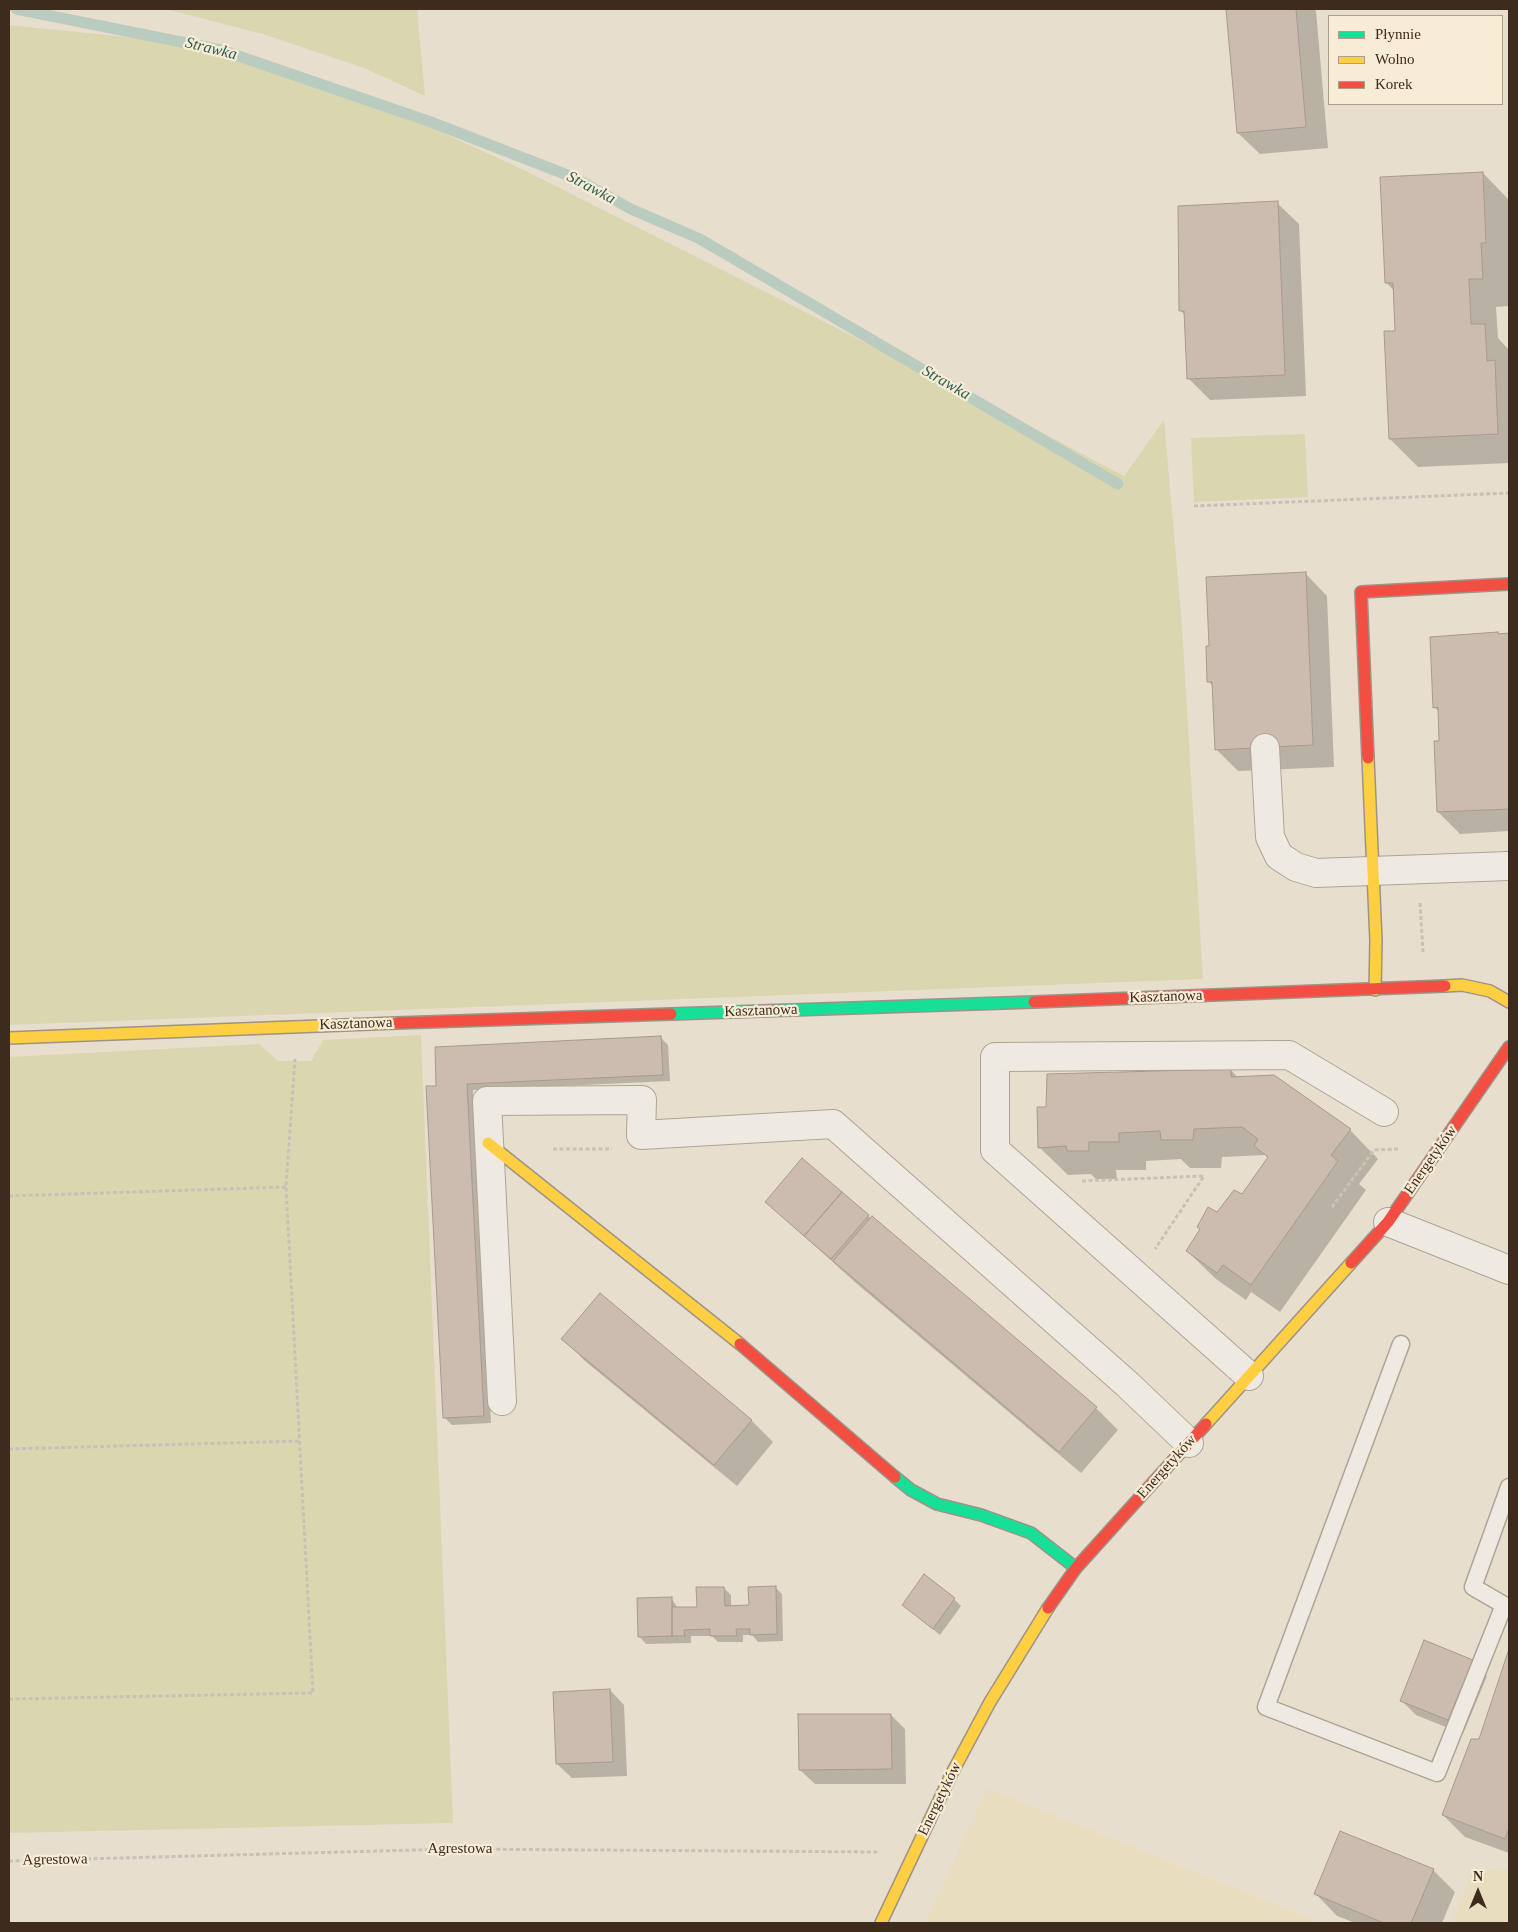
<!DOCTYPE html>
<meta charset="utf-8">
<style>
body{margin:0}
#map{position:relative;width:1518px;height:1932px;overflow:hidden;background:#e8dece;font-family:Georgia,serif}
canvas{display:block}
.frame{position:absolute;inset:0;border:10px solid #3d2b1e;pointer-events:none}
.legend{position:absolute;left:1328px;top:15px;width:175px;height:90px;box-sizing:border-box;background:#f8ecd5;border:1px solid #ad9f8c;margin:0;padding:6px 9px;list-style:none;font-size:15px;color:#3d2b1e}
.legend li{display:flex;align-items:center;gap:10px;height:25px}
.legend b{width:25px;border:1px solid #ad9f8c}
.north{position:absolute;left:1453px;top:1867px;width:50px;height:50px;-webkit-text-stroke:4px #f8ecd5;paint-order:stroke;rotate:0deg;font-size:14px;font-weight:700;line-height:20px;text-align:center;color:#3d2b1e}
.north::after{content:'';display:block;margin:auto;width:18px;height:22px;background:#3d2b1e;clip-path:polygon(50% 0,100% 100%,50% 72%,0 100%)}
</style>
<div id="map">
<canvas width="1518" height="1932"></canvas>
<div class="frame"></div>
<ul class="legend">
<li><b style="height:6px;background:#16e098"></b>Płynnie</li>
<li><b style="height:6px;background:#ffcf43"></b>Wolno</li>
<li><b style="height:6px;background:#f24e42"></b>Korek</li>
</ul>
<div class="north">N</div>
</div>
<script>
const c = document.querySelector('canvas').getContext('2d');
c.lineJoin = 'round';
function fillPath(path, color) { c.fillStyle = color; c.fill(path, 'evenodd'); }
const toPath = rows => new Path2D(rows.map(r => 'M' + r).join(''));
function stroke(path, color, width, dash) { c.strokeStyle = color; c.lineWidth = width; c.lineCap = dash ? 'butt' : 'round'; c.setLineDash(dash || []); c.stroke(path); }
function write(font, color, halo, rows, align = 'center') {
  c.font = font + ' Georgia,serif'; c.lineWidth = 4.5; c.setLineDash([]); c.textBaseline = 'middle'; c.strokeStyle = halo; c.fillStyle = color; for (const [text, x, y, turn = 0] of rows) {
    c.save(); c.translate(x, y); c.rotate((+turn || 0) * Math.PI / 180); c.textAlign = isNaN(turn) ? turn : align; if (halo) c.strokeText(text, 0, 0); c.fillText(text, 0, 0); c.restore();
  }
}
fillPath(toPath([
 [987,1789,1005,1796,1321,1923,925,1923],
 [1509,1869,1509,1923,1452,1923,1473,1871]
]), '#e8ddbe');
fillPath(toPath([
 [166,9,417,9,425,96,364,68,266,35],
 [9,25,156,40,280,72,421,123,524,170,1013,417,1124,476,1164,420,1182,625,1203,979,9,1025],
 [1305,434,1308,497,1194,502,1191,438],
 [421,1035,453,1823,9,1833,9,1057,259,1044,278,1061,311,1061,323,1040]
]), '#dad7b0');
fillPath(toPath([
 [1228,9,1314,9,1316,11,1328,148,1260,154,1238,133],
 [1483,173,1509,200,1509,306,1496,307,1498,338,1509,350,1509,463,1418,467,1390,439,1396,333,1394,291,1386,282],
 [1277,203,1299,224,1306,396,1210,400,1188,378,1185,315,1180,310],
 [1306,574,1327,596,1334,767,1238,771,1216,749,1213,686,1208,681],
 [1509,633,1509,831,1460,834,1438,812,1440,742,1439,712,1434,707,1464,635],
 [661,1038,668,1045,670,1081,473,1090,491,1423,452,1425,445,1418,437,1087],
 [1231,1070,1238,1078,1350,1130,1378,1159,1359,1184,1366,1190,1280,1312,1251,1292,1246,1300,1216,1279,1187,1251,1218,1214,1242,1196,1269,1159,1265,1155,1222,1157,1221,1168,1190,1168,1181,1159,1146,1161,1146,1170,1116,1170,1117,1179,1096,1179,1091,1174,1068,1175,1039,1147,1047,1108],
 [802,1160,1096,1408,1118,1430,1081,1473,856,1283,774,1209],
 [600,1295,752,1421,773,1442,737,1486,585,1361,563,1339],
 [775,1587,782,1594,783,1641,758,1642,752,1635,743,1635,743,1642,718,1642,712,1636,691,1636,691,1643,646,1644,639,1636,671,1598,678,1608,698,1608,724,1588,731,1595,731,1607,750,1607],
 [954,1599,961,1606,940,1635,903,1605],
 [1509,1653,1509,1853,1465,1837,1443,1815,1480,1740],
 [1472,1661,1487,1676,1463,1734,1416,1715,1401,1700],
 [610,1690,624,1705,627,1776,572,1778,557,1764],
 [891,1715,905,1729,906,1784,815,1784,800,1770],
 [1433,1870,1455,1892,1442,1923,1355,1923,1337,1916,1316,1894]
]), '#0003');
stroke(toPath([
 [16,9,221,50,431,122,575,178,631,209,700,239,1118,484]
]), '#baccc0', 11);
const building = toPath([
 [1226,9,1296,9,1306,127,1237,133,1226,9],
 [1483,172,1486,243,1481,243,1483,279,1469,279,1471,324,1485,324,1487,361,1495,360,1498,434,1389,439,1384,331,1395,331,1393,283,1385,283,1380,177,1483,172],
 [1278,201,1285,375,1187,379,1184,311,1179,311,1178,206,1278,201],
 [1306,572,1313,745,1215,750,1212,682,1207,682,1206,646,1209,646,1206,577,1306,572],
 [1498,632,1498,634,1509,633,1509,809,1437,812,1434,741,1439,741,1438,707,1433,708,1430,637,1498,632],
 [661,1036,663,1075,467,1084,484,1416,443,1418,426,1086,436,1086,435,1047,661,1036],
 [1231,1069,1231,1077,1274,1075,1351,1129,1331,1155,1338,1161,1251,1285,1223,1265,1217,1273,1186,1251,1200,1229,1197,1227,1208,1207,1217,1212,1234,1190,1242,1194,1268,1157,1254,1146,1258,1139,1242,1127,1194,1129,1193,1140,1161,1140,1160,1131,1119,1133,1119,1142,1089,1142,1089,1151,1067,1151,1066,1146,1038,1148,1037,1107,1046,1107,1047,1074,1231,1069],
 [802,1158,842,1192,804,1236,765,1202,802,1158],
 [842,1192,869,1215,831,1259,804,1236,842,1192],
 [872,1216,1097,1407,1059,1452,833,1261,872,1216],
 [600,1293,752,1420,714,1465,561,1339,600,1293],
 [924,1574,955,1598,933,1629,902,1605,924,1574],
 [776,1586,777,1634,750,1635,750,1629,736,1629,737,1636,710,1636,710,1629,684,1630,685,1636,672,1636,672,1607,697,1607,696,1587,724,1587,725,1606,749,1605,748,1587,776,1586],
 [672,1597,672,1636,638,1637,637,1598,672,1597],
 [1424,1640,1473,1660,1448,1720,1400,1701,1424,1640],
 [1509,1649,1509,1828,1505,1839,1442,1815,1471,1739,1479,1739,1509,1649],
 [610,1689,613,1762,556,1764,553,1692,610,1689],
 [798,1714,891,1714,892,1769,799,1770,798,1714],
 [1340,1831,1434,1869,1411,1923,1384,1923,1314,1894,1340,1831]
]);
fillPath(building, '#ccbcaf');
stroke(building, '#a9998d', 1);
const lane = toPath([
 [1401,1344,1266,1707,1437,1773,1504,1605,1473,1587,1509,1487]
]);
const street = toPath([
 [1265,748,1270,837,1279,856,1296,867,1316,873,1509,866],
 [1388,1222,1509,1270],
 [1249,1376,995,1150,995,1057,1289,1055,1384,1112],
 [502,1401,487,1101,642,1100,641,1135,833,1124,1127,1384,1189,1443]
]);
const fast = toPath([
 [671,1014,1034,1002],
 [895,1477,911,1490,937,1504,981,1515,1031,1533,1076,1568]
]);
const slow = toPath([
 [1368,758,1376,941,1375,990],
 [1445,986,1462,985,1490,991,1509,1002],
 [9,1038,396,1023],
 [488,1143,740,1344],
 [1206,1424,1351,1263],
 [881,1923,952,1773,990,1702,1048,1608]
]);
const jam = toPath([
 [1368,758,1361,592,1509,584],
 [1034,1002,1445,986],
 [396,1023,671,1014],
 [1351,1263,1388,1222,1509,1047],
 [740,1344,895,1477],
 [1048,1608,1076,1568,1206,1424]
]);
stroke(lane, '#ada398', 19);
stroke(street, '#ada398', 30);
stroke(fast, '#9d9387', 14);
stroke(slow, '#9d9387', 14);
stroke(jam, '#9d9387', 14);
stroke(toPath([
 [1194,506,1509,493],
 [1420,903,1423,952],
 [553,1149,612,1149],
 [1082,1181,1204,1176,1155,1249],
 [9,1196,286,1187],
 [1332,1207,1374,1150,1398,1149],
 [9,1449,300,1441],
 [9,1699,313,1693,286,1187,295,1059],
 [9,1861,452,1849,878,1852]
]), '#c8c1b8', 3, [4, 2.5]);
stroke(lane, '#efeae1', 16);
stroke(street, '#efeae1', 28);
stroke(fast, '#16e098', 11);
stroke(slow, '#ffcf43', 11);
stroke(jam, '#f24e42', 11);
write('15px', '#3d2b1e', '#f8ecd5', [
 ["Kasztanowa",1166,997,-2],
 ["Kasztanowa",761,1011,-2],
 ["Kasztanowa",356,1024,-2],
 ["Energetyków",1431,1160,-55],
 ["Energetyków",1167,1467,-48],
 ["Energetyków",940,1799,-64],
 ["Agrestowa",460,1849],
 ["Agrestowa",55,1860,-1]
]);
write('italic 16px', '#2c5e58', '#f8ecd5', [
 ["Strawka",211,49,14],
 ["Strawka",591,188,28],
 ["Strawka",946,383,30]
]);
</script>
